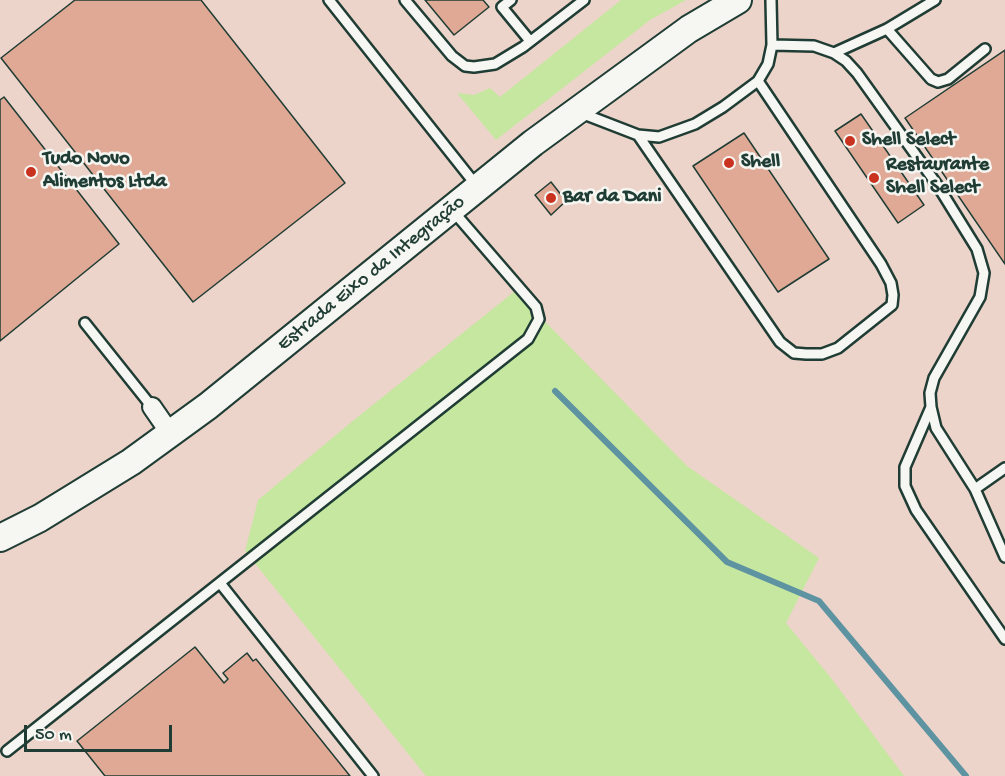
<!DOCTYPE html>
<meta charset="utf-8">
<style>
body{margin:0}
#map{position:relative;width:1005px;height:776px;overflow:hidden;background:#f2e7e0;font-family:"Gochi Hand",sans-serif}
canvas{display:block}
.scale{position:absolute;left:24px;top:725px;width:148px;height:27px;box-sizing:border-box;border:3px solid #1f3d34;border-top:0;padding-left:8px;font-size:18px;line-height:21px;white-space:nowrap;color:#1f3d34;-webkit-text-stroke:4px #f6f6f2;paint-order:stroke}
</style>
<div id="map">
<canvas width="1005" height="776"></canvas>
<div class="scale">50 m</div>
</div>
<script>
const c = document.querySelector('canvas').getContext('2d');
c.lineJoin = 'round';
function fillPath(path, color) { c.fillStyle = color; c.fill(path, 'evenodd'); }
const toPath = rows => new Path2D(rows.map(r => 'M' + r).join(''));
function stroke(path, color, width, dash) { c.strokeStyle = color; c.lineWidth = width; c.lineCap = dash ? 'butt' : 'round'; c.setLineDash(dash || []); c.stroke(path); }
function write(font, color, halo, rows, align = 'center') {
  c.font = font + ' "Gochi Hand",sans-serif'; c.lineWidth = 5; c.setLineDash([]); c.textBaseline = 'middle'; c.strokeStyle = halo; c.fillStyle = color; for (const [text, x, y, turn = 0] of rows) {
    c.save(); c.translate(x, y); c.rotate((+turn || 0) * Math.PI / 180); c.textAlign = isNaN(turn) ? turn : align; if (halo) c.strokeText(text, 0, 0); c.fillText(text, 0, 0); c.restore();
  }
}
fillPath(toPath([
 [0,0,1005,0,1005,776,0,776]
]), '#edd4ca');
fillPath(toPath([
 [621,0,686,0,650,20,496,140,457,93,474,95,490,88,500,97],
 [515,291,687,466,819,558,786,623,831,678,904,776,426,776,245,551,258,500,349,424]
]), '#c6e7a0');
stroke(toPath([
 [555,391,727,562,819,601,966,776]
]), '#5e93a1', 6);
const building = toPath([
 [75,0,201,0,345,183,193,302,1,58,75,0],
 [425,0,483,0,489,7,454,35,425,0],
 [1005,50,1005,264,905,118,1005,50],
 [4,97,119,244,0,341,0,100,4,97],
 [861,114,924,205,898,223,835,131,861,114],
 [744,133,829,259,778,292,693,166,744,133],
 [551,182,566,201,551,215,535,195,551,182],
 [195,647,224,683,228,679,223,673,247,653,253,661,256,659,350,776,105,776,77,741,195,647]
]);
fillPath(building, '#e0a996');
stroke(building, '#1f3d34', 1.5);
const lane = toPath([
 [329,0,476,185],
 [405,0,452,56,465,66,474,67,495,64,523,47,584,0],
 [511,0,502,7,530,41],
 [887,29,931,79,938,82,948,79,985,49],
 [772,45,814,46,834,53,846,61,857,73,938,186,977,249,984,273,980,297,934,378,930,393,931,407,936,428,975,489,1005,557],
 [834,53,887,29,935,0],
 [581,113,638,135,659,137,695,124,723,107,758,81,768,64,772,45,771,0],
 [638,135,780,342,794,353,806,354,822,354,838,348,892,305,893,295,891,283,881,264,758,81],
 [85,323,152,407],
 [931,407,905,467,905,486,916,510,1005,639],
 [975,489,1005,468],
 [220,583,373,776],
 [7,751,528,339,539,319,536,307,453,211]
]);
const street = toPath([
 [152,407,170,433]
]);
const secondary = toPath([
 [0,538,40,518,131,462,208,406,533,143,689,29,738,0]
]);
stroke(lane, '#1f3d34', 14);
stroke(street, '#1f3d34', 22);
stroke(secondary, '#1f3d34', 30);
stroke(lane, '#f6f6f2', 9);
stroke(street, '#f6f6f2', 18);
stroke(secondary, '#f6f6f2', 26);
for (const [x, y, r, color] of [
 [850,141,6,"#c8321e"],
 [729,163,6,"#c8321e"],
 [31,172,6,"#c8321e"],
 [874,178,6,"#c8321e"],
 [551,198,6,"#c8321e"]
]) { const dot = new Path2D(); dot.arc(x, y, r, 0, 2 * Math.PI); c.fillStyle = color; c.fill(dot); stroke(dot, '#f6f6f2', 2); }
write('bold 20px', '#1f3d34', '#f6f6f2', [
 ["Shell Select",862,141],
 ["Tudo Novo",43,160],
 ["Alimentos Ltda",43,183],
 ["Shell",741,163],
 ["Restaurante",886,166],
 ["Shell Select",886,189],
 ["Bar da Dani",563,198]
], 'left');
write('20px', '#1f3d34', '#f6f6f2', [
 ["Estrada Eixo da Integração",372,274,-39]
]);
</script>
